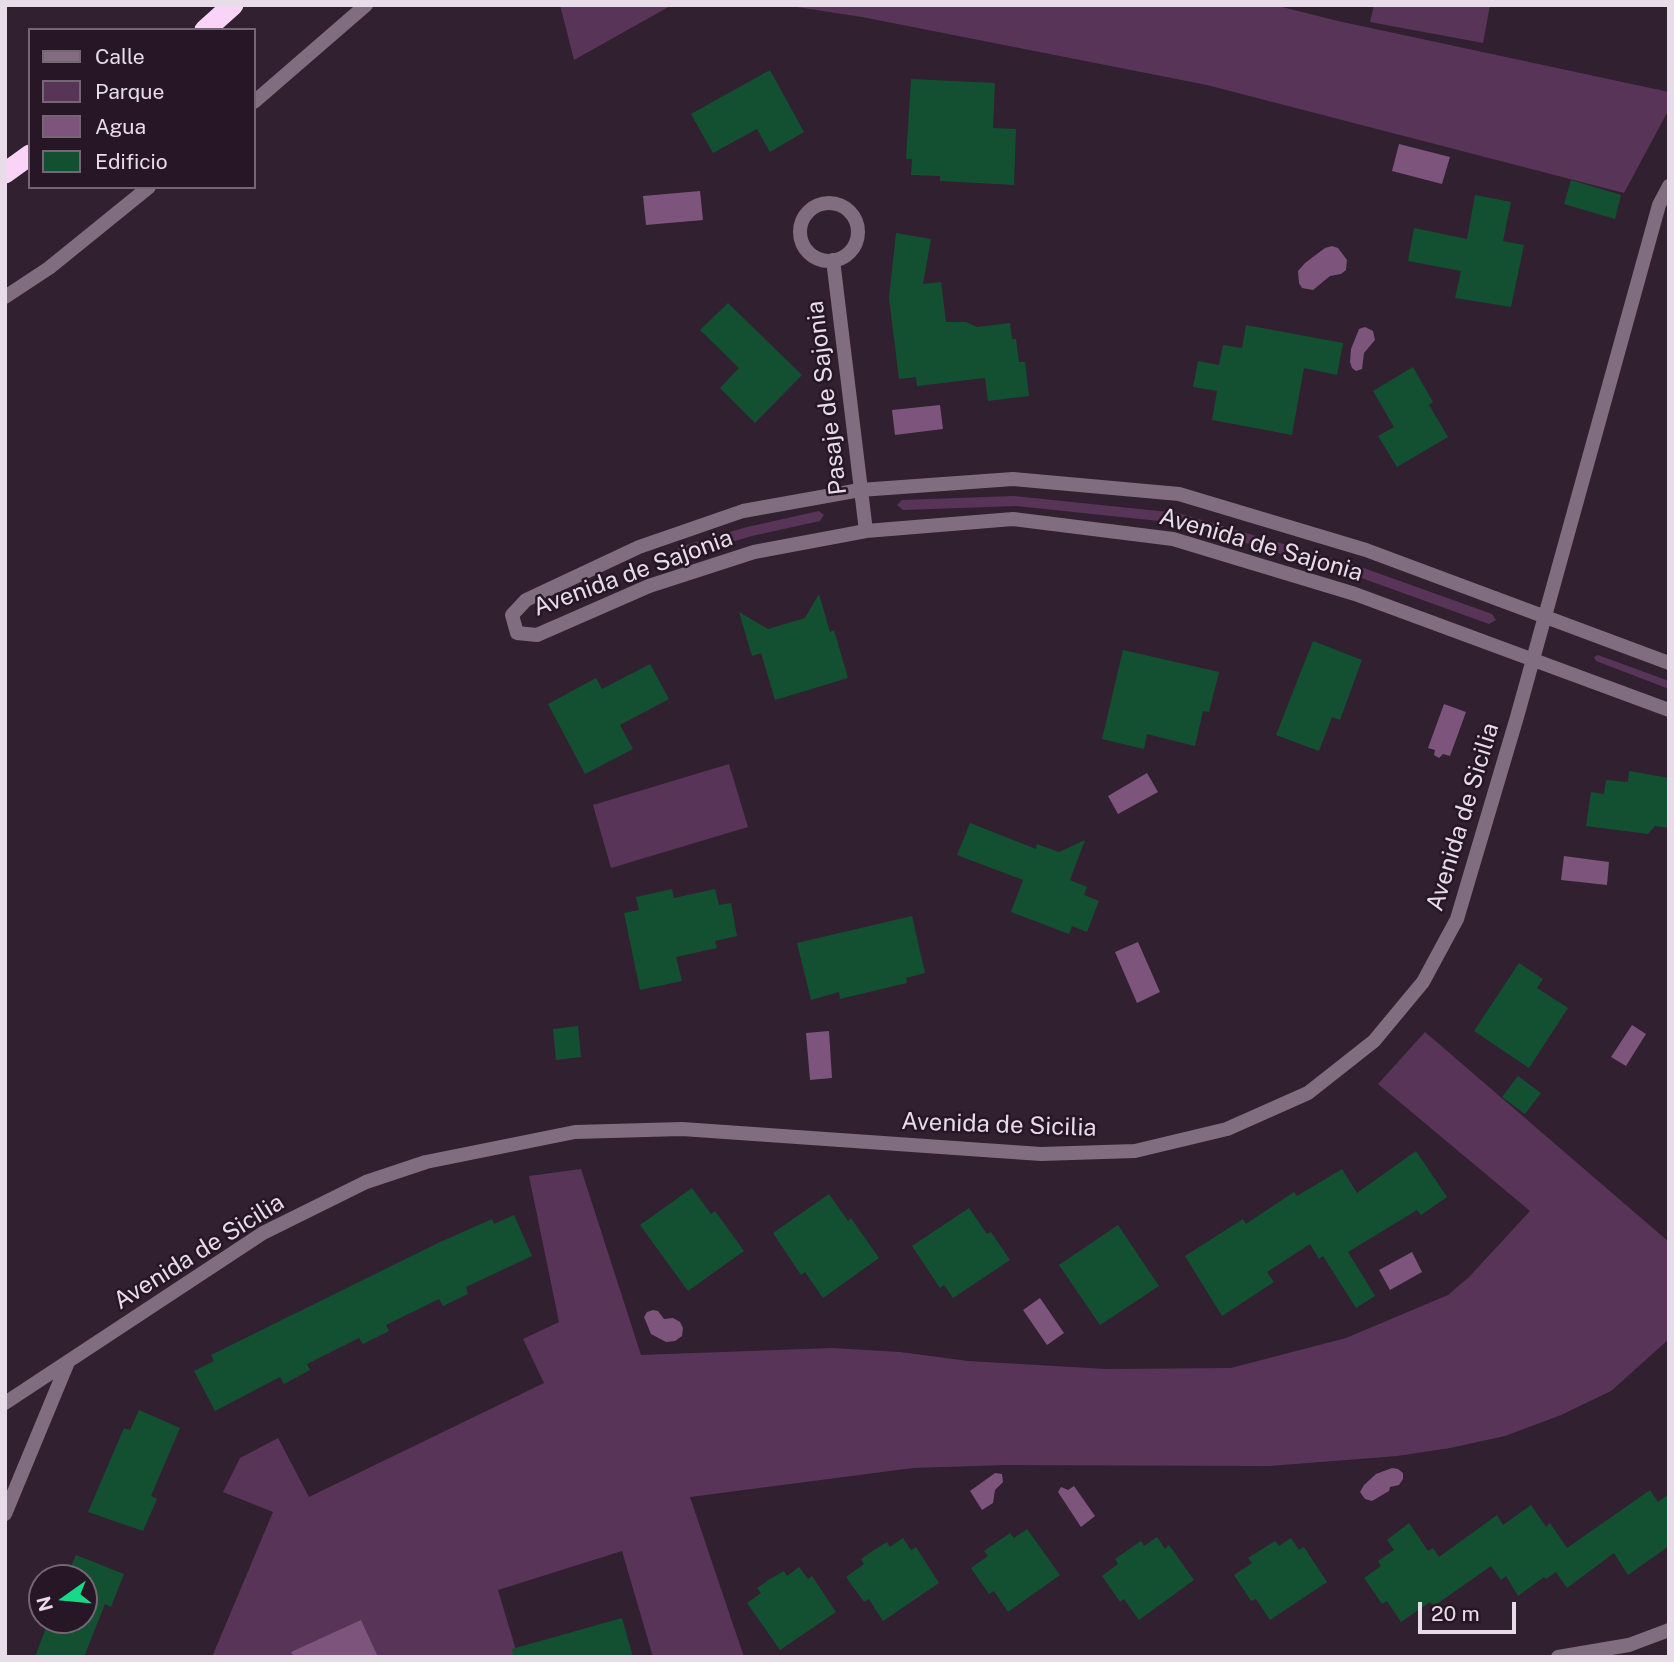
<!DOCTYPE html>
<style>
body{margin:0}
#map{position:relative;width:1674px;height:1662px;overflow:hidden;background:#312030;font-family:"Public Sans",sans-serif}
canvas{display:block}
.frame{position:absolute;inset:0;border:7px solid #e7dce7;pointer-events:none}
.legend{position:absolute;left:28px;top:28px;width:228px;height:161px;box-sizing:border-box;background:#271726;border:2px solid #746673;margin:0;padding:9px 12px;list-style:none;font-size:21px;color:#e7dce7}
.legend li{display:flex;align-items:center;gap:14px;height:35px}
.legend b{width:35px;border:2px solid #746673}
.north{position:absolute;left:28px;top:1564px;width:70px;height:70px;box-sizing:border-box;background:#271726;border:2px solid #746673;border-radius:50%;rotate:255deg;font-size:19px;font-weight:700;line-height:28px;text-align:center;color:#e7dce7}
.north::after{content:'';display:block;margin:auto;width:24px;height:32px;background:#19d989;clip-path:polygon(50% 0,100% 100%,50% 72%,0 100%)}
.scale{position:absolute;left:1418px;top:1602px;width:98px;height:32px;box-sizing:border-box;border:4px solid #e7dce7;border-top:0;padding-left:9px;font-size:21px;line-height:24px;white-space:nowrap;color:#e7dce7;-webkit-text-stroke:5px #271726;paint-order:stroke}
</style>
<div id="map">
<canvas width="1674" height="1662"></canvas>
<div class="frame"></div>
<ul class="legend">
<li><b style="height:9px;background:#806d80"></b>Calle</li>
<li><b style="height:19px;background:#583558"></b>Parque</li>
<li><b style="height:19px;background:#7c547c"></b>Agua</li>
<li><b style="height:19px;background:#135032"></b>Edificio</li>
</ul>
<div class="north">N</div>
<div class="scale">20 m</div>
</div>
<script>
const c = document.querySelector('canvas').getContext('2d');
c.lineJoin = 'round';
function fillPath(path, color) { c.fillStyle = color; c.fill(path, 'evenodd'); }
const toPath = rows => new Path2D(rows.map(r => 'M' + r).join(''));
function stroke(path, color, width, dash) { c.strokeStyle = color; c.lineWidth = width; c.lineCap = dash ? 'butt' : 'round'; c.setLineDash(dash || []); c.stroke(path); }
function write(font, color, halo, rows, align = 'center') {
  c.font = font + ' "Public Sans",sans-serif'; c.lineWidth = 5; c.setLineDash([]); c.textBaseline = 'middle'; c.strokeStyle = halo; c.fillStyle = color; for (const [text, x, y, turn = 0] of rows) {
    c.save(); c.translate(x, y); c.rotate((+turn || 0) * Math.PI / 180); c.textAlign = isNaN(turn) ? turn : align; if (halo) c.strokeText(text, 0, 0); c.fillText(text, 0, 0); c.restore();
  }
}
fillPath(toPath([
 [560,5,672,5,574,60],
 [784,5,1274,5,1338,21,1669,92,1669,109,1624,193,1207,85,862,17],
 [1374,5,1490,5,1483,43,1370,22],
 [1014,496,1178,513,1358,566,1492,614,1496,620,1489,624,1356,576,1178,523,1016,506,903,510,897,505,902,500],
 [819,511,824,515,820,521,752,536,683,556,675,553,679,547,747,527],
 [1598,655,1669,681,1669,689,1596,661,1594,657],
 [729,764,748,827,611,868,593,805],
 [1425,1032,1669,1242,1669,1339,1611,1391,1561,1415,1505,1436,1450,1448,1397,1456,1269,1466,1006,1465,913,1468,690,1497,744,1657,653,1657,622,1551,498,1590,518,1657,212,1657,273,1512,223,1492,240,1458,278,1438,309,1497,544,1383,523,1339,559,1322,529,1176,581,1169,641,1355,832,1348,900,1352,968,1361,1106,1369,1231,1368,1346,1338,1448,1295,1469,1277,1530,1211,1378,1084]
]), '#583558');
fillPath(toPath([
 [1399,144,1450,157,1442,184,1392,171],
 [700,191,703,220,646,225,643,196],
 [1332,246,1338,248,1347,260,1346,270,1341,274,1330,276,1313,290,1302,288,1299,283,1298,271,1305,263,1325,248],
 [1365,327,1373,331,1375,340,1364,353,1362,369,1356,371,1352,368,1350,362,1351,349,1359,329],
 [940,405,943,429,895,435,892,410],
 [1444,704,1466,712,1450,756,1443,754,1439,758,1434,755,1435,750,1428,748],
 [1147,773,1158,792,1118,814,1108,796],
 [1564,856,1609,862,1607,885,1561,880],
 [1138,942,1160,992,1137,1003,1115,952],
 [1632,1025,1646,1034,1626,1066,1611,1057],
 [829,1031,832,1078,810,1080,806,1033],
 [1412,1252,1422,1272,1390,1290,1379,1270],
 [1040,1298,1064,1333,1047,1345,1023,1310],
 [653,1310,658,1311,664,1319,673,1318,680,1322,683,1328,682,1336,675,1341,666,1342,651,1334,644,1317,647,1312],
 [1392,1468,1398,1469,1403,1473,1403,1479,1399,1485,1390,1487,1389,1491,1372,1501,1365,1499,1360,1492,1364,1485,1376,1474],
 [995,1473,1002,1474,1003,1482,995,1490,993,1503,982,1510,970,1491],
 [1074,1486,1095,1516,1081,1527,1058,1492,1061,1487,1068,1490],
 [361,1620,377,1655,373,1657,294,1657,291,1652]
]), '#7c547c');
fillPath(toPath([
 [770,70,804,132,770,152,757,129,713,153,691,114],
 [911,79,995,83,993,128,1016,129,1014,185,940,181,940,176,911,175,912,159,906,159],
 [1571,180,1621,195,1615,219,1564,204],
 [1475,195,1511,202,1503,241,1524,245,1511,307,1455,298,1461,271,1408,261,1414,228,1467,239],
 [896,233,931,239,923,284,941,282,946,322,966,322,977,327,1010,323,1012,339,1016,339,1019,362,1025,362,1029,396,988,401,985,378,917,386,916,377,899,379,889,298],
 [728,303,802,375,755,423,720,388,739,368,700,330],
 [1246,325,1343,343,1337,375,1304,368,1292,435,1212,420,1217,391,1193,387,1198,361,1219,365,1223,345,1242,348],
 [1413,367,1433,402,1429,405,1448,437,1397,467,1378,436,1394,427,1373,391],
 [819,594,830,632,834,630,848,678,775,700,761,653,752,656,739,612,768,629,805,618],
 [1313,641,1362,660,1340,720,1332,717,1319,751,1276,735],
 [1123,650,1219,672,1209,712,1203,711,1195,746,1147,734,1144,749,1102,739],
 [650,664,669,699,620,725,633,749,585,774,548,704,596,678,602,689],
 [1629,771,1669,778,1669,828,1655,826,1648,834,1586,826,1591,792,1604,794,1606,780,1628,782],
 [970,823,1036,849,1037,844,1059,852,1085,840,1070,880,1087,887,1084,895,1099,901,1087,932,1072,926,1069,934,1011,912,1023,880,957,855],
 [672,889,674,898,715,889,719,905,731,903,737,936,715,941,717,948,676,957,682,981,640,990,624,913,639,910,636,897],
 [912,916,925,973,906,978,907,983,840,999,839,992,811,1000,797,943],
 [1519,963,1543,979,1537,988,1568,1008,1529,1068,1474,1031],
 [578,1026,581,1057,556,1060,553,1029],
 [1518,1076,1541,1093,1525,1114,1502,1097],
 [1416,1151,1447,1197,1421,1215,1417,1210,1348,1252,1375,1296,1356,1308,1323,1256,1319,1259,1310,1244,1267,1272,1274,1282,1222,1316,1185,1256,1243,1219,1246,1224,1294,1192,1297,1196,1342,1169,1357,1193],
 [692,1188,711,1214,715,1211,744,1251,688,1291,640,1225],
 [829,1194,848,1221,851,1218,879,1258,823,1298,805,1272,801,1275,773,1233],
 [969,1208,987,1234,991,1232,1010,1260,953,1298,944,1285,940,1288,912,1246],
 [514,1215,532,1256,466,1287,468,1294,443,1306,439,1299,386,1325,389,1331,363,1344,359,1338,307,1364,310,1370,284,1384,280,1377,215,1411,194,1371,214,1361,211,1355,438,1243,492,1219,494,1224],
 [1118,1225,1159,1286,1100,1325,1059,1265],
 [139,1410,180,1428,151,1496,157,1499,143,1531,88,1512,124,1428,130,1430],
 [1650,1490,1658,1502,1669,1494,1669,1546,1628,1575,1614,1553,1567,1588,1556,1572,1546,1579,1544,1577,1518,1596,1506,1576,1501,1580,1491,1566,1434,1606,1430,1602,1401,1622,1387,1601,1382,1604,1364,1578,1381,1566,1378,1561,1394,1550,1387,1540,1409,1523,1428,1551,1433,1548,1439,1557,1497,1515,1503,1525,1531,1505,1546,1527,1550,1523,1567,1548],
 [1027,1529,1060,1575,1008,1612,994,1591,989,1594,971,1568,988,1556,984,1551,1010,1533,1014,1538],
 [1157,1537,1165,1549,1169,1545,1194,1580,1139,1620,1124,1599,1120,1602,1102,1576,1118,1564,1115,1559,1141,1541,1144,1546],
 [903,1538,911,1550,916,1547,939,1583,883,1621,869,1599,864,1602,846,1577,864,1564,861,1559,874,1550,887,1542,890,1547],
 [1291,1538,1299,1550,1304,1547,1327,1582,1270,1620,1256,1599,1251,1601,1234,1575,1252,1563,1248,1558,1275,1541,1279,1546],
 [76,1555,124,1574,111,1607,105,1604,84,1657,35,1657,49,1620,84,1620,84,1578,66,1578],
 [799,1567,808,1579,812,1576,836,1612,780,1650,747,1603,761,1593,757,1588,770,1579,784,1571,787,1576],
 [622,1618,633,1657,513,1657,512,1649]
]), '#135032');
stroke(toPath([
 [254,102,366,5],
 '800 232a29 29 0 1 1 58 0a29 29 0 1 1-58 0Z',
 [833,260,866,531],
 [5,297,49,268,149,187],
 [1669,663,1366,550,1179,494,1013,479,860,490,743,511,639,547,526,600,512,615,517,633,537,635,649,586,754,552,866,531,1013,519,1173,539,1355,594,1669,710],
 [5,1403,263,1233,366,1182,426,1162,575,1132,682,1129,1041,1154,1135,1151,1227,1129,1308,1093,1374,1041,1423,982,1457,919,1517,717,1659,205,1669,186],
 [5,1514,68,1362],
 [1558,1657,1629,1645,1669,1630]
]), '#806d80', 14);
stroke(toPath([
 [205,30,233,5],
 [5,173,30,155]
]), '#fad4f8', 21);
write('24px', '#e7dce7', '#271726', [
 ["Pasaje de Sajonia",827,398,-97],
 ["Avenida de Sajonia",1261,545,16],
 ["Avenida de Sajonia",633,573,-20],
 ["Avenida de Sicilia",1463,817,-73],
 ["Avenida de Sicilia",999,1125,2],
 ["Avenida de Sicilia",199,1252,-32]
]);
</script>
